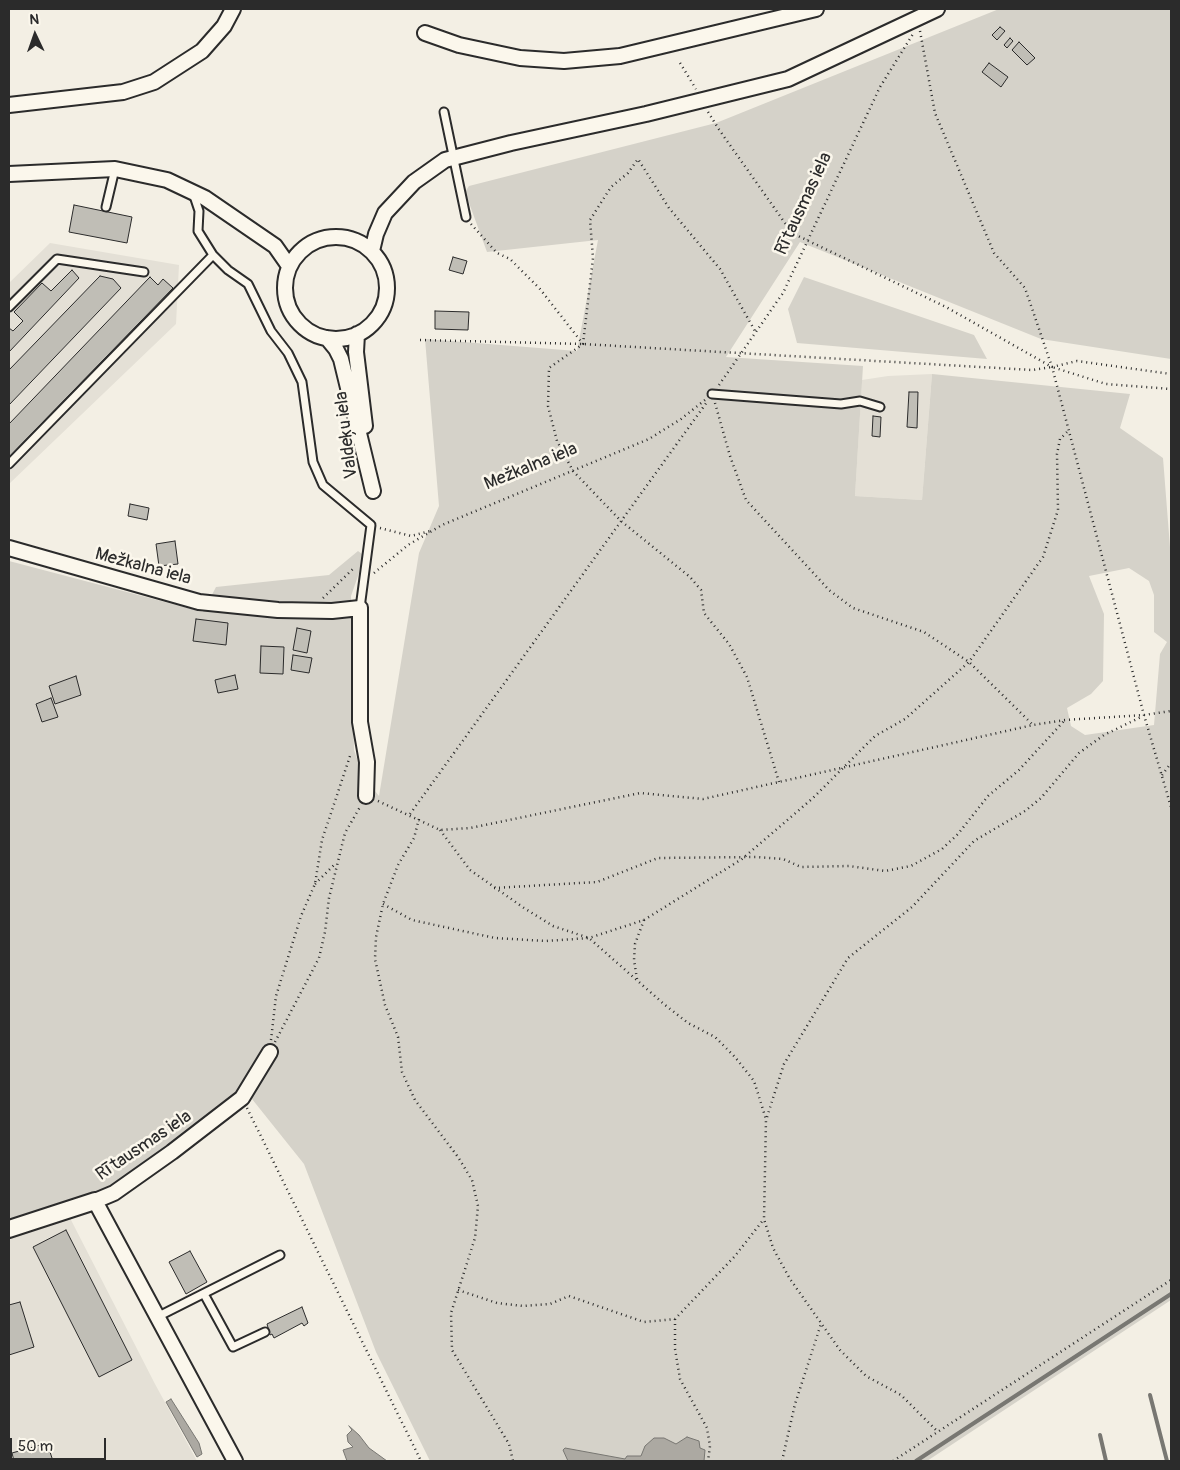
<!DOCTYPE html>
<meta charset="utf-8">
<style>
body{margin:0}
#map{position:relative;width:1180px;height:1470px;overflow:hidden;background:#f3efe4;font-family:Pangolin,sans-serif}
canvas{display:block}
.frame{position:absolute;inset:0;border:10px solid #2b2b2b;pointer-events:none}
.north{position:absolute;left:10px;top:10px;width:50px;height:50px;-webkit-text-stroke:4px #fbf7ec;paint-order:stroke;rotate:357deg;font-size:14px;font-weight:700;line-height:20px;text-align:center;color:#2b2b2b}
.north::after{content:'';display:block;margin:auto;width:18px;height:22px;background:#2b2b2b;clip-path:polygon(50% 0,100% 100%,50% 72%,0 100%)}
.scale{position:absolute;left:10px;top:1438px;width:96px;height:22px;box-sizing:border-box;border:2px solid #2b2b2b;border-top:0;padding-left:6px;font-size:15px;line-height:18px;white-space:nowrap;color:#2b2b2b;-webkit-text-stroke:4px #fbf7ec;paint-order:stroke}
</style>
<div id="map">
<canvas width="1180" height="1470"></canvas>
<div class="frame"></div>
<div class="north">N</div>
<div class="scale">50 m</div>
</div>
<script>
const c = document.querySelector('canvas').getContext('2d');
c.lineJoin = 'round';
function fillPath(path, color) { c.fillStyle = color; c.fill(path, 'evenodd'); }
const toPath = rows => new Path2D(rows.map(r => 'M' + r).join(''));
function stroke(path, color, width, dash) { c.strokeStyle = color; c.lineWidth = width; c.lineCap = dash ? 'butt' : 'round'; c.setLineDash(dash || []); c.stroke(path); }
function write(font, color, halo, rows, align = 'center') {
  c.font = font + ' Pangolin,sans-serif'; c.lineWidth = 5; c.setLineDash([]); c.textBaseline = 'middle'; c.strokeStyle = halo; c.fillStyle = color; for (const [text, x, y, turn = 0] of rows) {
    c.save(); c.translate(x, y); c.rotate((+turn || 0) * Math.PI / 180); c.textAlign = isNaN(turn) ? turn : align; if (halo) c.strokeText(text, 0, 0); c.fillText(text, 0, 0); c.restore();
  }
}
fillPath(toPath([
 [50,243,179,265,176,324,9,484,9,283],
 [932,374,922,500,855,496,862,380,888,376],
 [70,1218,155,1384,197,1461,9,1461,9,1239]
]), '#e4e0d6');
fillPath(toPath([
 [999,9,1171,9,1171,359,1041,339,800,242,726,357,863,366,855,496,922,500,932,374,1130,394,1120,428,1163,458,1171,560,1171,1300,927,1461,430,1461,376,1352,304,1164,252,1099,236,1094,218,1110,115,1186,9,1221,9,561,203,612,216,587,329,575,358,551,362,554,359,573,351,596,354,750,363,776,379,796,419,553,439,506,425,339,577,351,598,240,487,252,465,192,469,186,716,123],
 [1129,568,1149,581,1154,595,1154,632,1167,642,1160,654,1154,725,1085,735,1071,726,1067,708,1091,694,1103,681,1104,614,1089,576],
 [804,277,974,335,987,359,797,343,788,309]
]), '#d5d2c9');
const water = toPath([
 [171,1399,199,1443,202,1454,197,1457,166,1402,171,1399],
 [349,1426,359,1435,369,1448,387,1461,347,1461,343,1450,353,1447,348,1442,347,1435,352,1430,349,1426],
 [687,1437,699,1441,700,1448,705,1450,704,1461,568,1461,563,1450,565,1448,625,1459,627,1456,641,1456,645,1446,654,1438,664,1438,676,1444,687,1437]
]);
fillPath(water, '#aca9a2');
stroke(water, '#787772', 1);
stroke(toPath([
 [1150,1395,1167,1461],
 [1100,1435,1106,1461],
 [916,1461,1171,1294]
]), '#787772', 4);
const building = toPath([
 [1000,27,1005,31,997,40,992,35,1000,27],
 [1010,38,1013,41,1007,48,1004,45,1010,38],
 [1019,42,1035,58,1027,65,1012,50,1019,42],
 [989,63,1008,77,1001,87,982,72,989,63],
 [74,205,132,217,127,243,69,232,74,205],
 [453,257,467,261,463,274,449,270,453,257],
 [72,270,79,278,9,352,9,328,13,331,23,321,14,312,42,283,51,291,72,270],
 [100,276,113,279,121,288,9,405,9,370,100,276],
 [150,277,158,285,163,279,173,288,9,457,9,424,150,277],
 [435,311,469,312,468,330,435,329,435,311],
 [909,392,918,392,917,428,907,427,909,392],
 [873,416,881,417,880,437,872,436,873,416],
 [130,504,149,508,147,520,128,516,130,504],
 [175,541,178,564,159,566,156,544,175,541],
 [196,619,228,623,226,645,193,641,196,619],
 [297,628,311,631,307,653,293,650,297,628],
 [261,646,284,647,283,674,260,673,261,646],
 [293,655,312,658,309,673,291,670,293,655],
 [235,675,238,689,218,693,215,680,235,675],
 [76,676,81,695,55,704,49,686,76,676],
 [51,698,58,717,42,722,36,704,51,698],
 [66,1230,132,1360,99,1377,33,1247,66,1230],
 [190,1251,207,1282,186,1294,169,1262,190,1251],
 [20,1302,34,1347,9,1355,9,1305,20,1302],
 [302,1307,308,1323,304,1326,302,1323,274,1338,272,1334,270,1335,267,1324,302,1307],
 [47,1443,53,1461,14,1461,12,1453,47,1443]
]);
fillPath(building, '#c0beb6');
stroke(building, '#2b2b2b', 1);
const service = toPath([
 [444,112,466,217],
 [193,193,199,211,198,231,213,255,228,270,248,284,271,331,288,353,302,382,313,462,323,485,371,525,360,608],
 [106,207,115,169],
 [9,307,57,259,144,272],
 [712,394,841,404,860,401,880,407],
 [9,464,213,255],
 [204,1294,233,1347,265,1332],
 [157,1317,280,1255]
]);
const minor = toPath([
 [425,33,459,45,520,58,564,61,620,56,816,9],
 [9,105,123,92,154,82,202,51,224,26,233,9],
 [9,174,115,169,167,180,205,198,275,246,289,266],
 '285 288a51 51 0 1 1 102 0a51 51 0 1 1-102 0Z',
 [372,251,376,234,385,213,414,182,445,160,511,143,646,114,788,79,937,9],
 [357,334,356,352,365,426],
 [327,338,336,349,341,359,373,491],
 [9,548,199,602,278,610,332,611,360,608,360,722,367,762,366,796],
 [235,1461,95,1201,114,1193,172,1152,242,1098,270,1052]
]);
const tertiary = toPath([
 [9,1229,95,1201]
]);
stroke(service, '#2b2b2b', 11);
stroke(minor, '#2b2b2b', 18);
stroke(tertiary, '#2b2b2b', 20);
stroke(toPath([
 [920,31,935,113,994,253,1025,288,1052,367,1144,715,1171,807],
 [680,63,696,89],
 [708,112,720,131,792,233,946,307,1052,367,1077,361,1171,374],
 [471,224,497,253,510,259,540,289,583,344,549,368,548,406,557,441,573,471,621,521,690,577,701,590,704,613,729,644,747,677,779,782],
 [420,340,583,344,1032,370,1052,367,1106,384,1171,389],
 [583,344,593,258,590,220,611,187,628,173,638,159,669,208,720,269,755,331],
 [719,385,783,293,880,87,913,34],
 [715,403,730,456,746,500,829,590,853,608,924,632,969,662,1033,725],
 [380,528,411,536,430,531],
 [374,573,408,545,442,525,649,439,681,419,705,400],
 [323,598,355,567],
 [1162,775,1171,763],
 [378,801,440,830,470,828,640,793,703,799,1033,725,1065,720,1144,715,1171,711],
 [410,814,707,402],
 [419,819,414,838,398,865,383,904,376,937,375,959,385,1005,398,1037,402,1072,415,1100,458,1157,472,1180,478,1206,475,1238,451,1313,452,1350,509,1444,513,1461],
 [440,830,470,870,524,908,553,926,589,938,665,1005,688,1023,715,1037,735,1057,754,1081,766,1119,764,1219,773,1248,790,1279,840,1350,866,1376,901,1395,938,1432],
 [315,884,336,863],
 [494,888,597,882,658,858,756,857,783,859,801,867,849,866,885,871,911,866,942,849,958,834,988,796,1019,770,1064,721],
 [383,904,412,920,495,938,546,941,589,938,644,920,742,859,813,798,875,736,905,719,969,662,1043,557,1058,510,1057,454,1060,439,1068,431],
 [637,979,634,960,635,944,644,920],
 [271,1040,276,996,301,916,315,884,322,840,351,753],
 [275,1042,319,958,325,932,329,898,345,833,360,807],
 [247,1108,421,1461],
 [767,1117,784,1064,848,958,912,907,974,841,1025,811,1041,798,1079,753,1104,735,1143,716],
 [458,1290,497,1303,523,1306,550,1304,569,1296,644,1322,675,1319,735,1256,764,1219],
 [675,1319,675,1349,680,1379,707,1428,710,1446,708,1461],
 [782,1461,795,1404,821,1324],
 [893,1461,1171,1280]
]), '#2b2b2b', 2.5, [1, 4]);
stroke(service, '#fbf7ec', 7);
stroke(minor, '#fbf7ec', 14);
stroke(tertiary, '#fbf7ec', 16);
write('18px', '#2b2b2b', '#fbf7ec', [
 ["Rītausmas iela",804,204,-65],
 ["Valdeķu iela",347,435,-97],
 ["Mežkalna iela",531,467,-22],
 ["Mežkalna iela",143,567,15],
 ["Rītausmas iela",144,1146,-34]
]);
</script>
